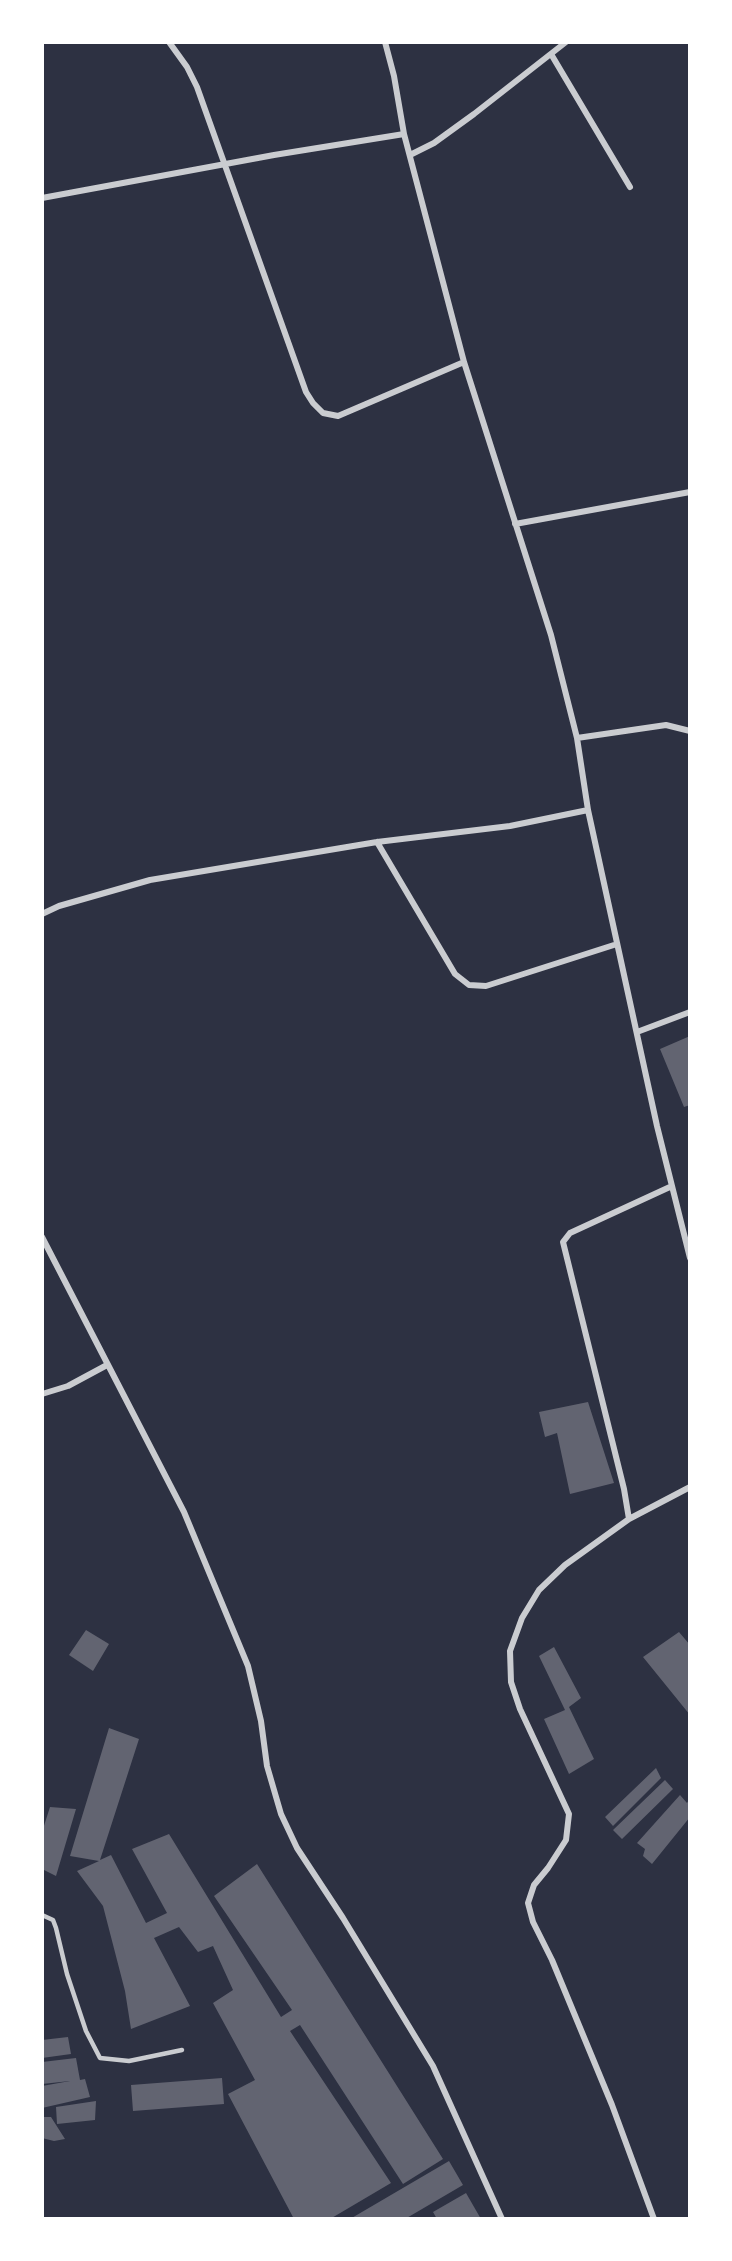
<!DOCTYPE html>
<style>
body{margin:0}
#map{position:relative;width:732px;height:2261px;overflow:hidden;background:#2d3142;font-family:Ubuntu,sans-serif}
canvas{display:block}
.frame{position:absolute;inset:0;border:44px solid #fff;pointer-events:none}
</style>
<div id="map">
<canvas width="732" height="2261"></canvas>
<div class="frame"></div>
</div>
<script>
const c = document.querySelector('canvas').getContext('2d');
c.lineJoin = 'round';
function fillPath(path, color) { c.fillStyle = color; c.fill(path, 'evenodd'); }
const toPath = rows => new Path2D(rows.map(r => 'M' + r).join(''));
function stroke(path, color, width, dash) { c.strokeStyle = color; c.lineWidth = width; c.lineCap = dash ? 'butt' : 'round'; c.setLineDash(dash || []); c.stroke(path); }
fillPath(toPath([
 [690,1036,690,1105,684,1107,660,1049],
 [588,1402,614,1483,570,1494,557,1433,545,1437,539,1412],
 [86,1630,109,1644,93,1671,69,1655],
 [679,1632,690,1645,690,1715,643,1657],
 [554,1647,581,1698,569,1707,594,1759,569,1774,544,1719,565,1710,539,1656],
 [109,1728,139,1739,100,1860,111,1855,146,1923,167,1913,132,1849,169,1834,281,2017,292,2010,214,1896,257,1864,443,2159,403,2184,300,2025,290,2031,391,2183,330,2219,294,2219,228,2094,255,2080,213,2003,233,1990,213,1946,198,1952,179,1927,154,1938,190,2006,131,2029,125,1991,103,1906,77,1871,99,1861,70,1856],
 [656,1768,661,1778,613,1826,605,1817],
 [665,1780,673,1789,622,1839,613,1830],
 [680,1795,687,1803,690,1798,690,1817,652,1864,643,1856,645,1849,637,1843],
 [50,1807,76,1809,56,1876,42,1869,42,1832],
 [68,2037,71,2054,42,2058,42,2040],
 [76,2058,80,2080,85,2079,90,2097,42,2108,42,2086,70,2081,42,2084,42,2062],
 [222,2078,224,2104,133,2111,131,2085],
 [96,2101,95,2120,57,2124,56,2107],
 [42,2117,51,2117,65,2139,54,2141,42,2138],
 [449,2161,463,2185,405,2219,350,2219],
 [466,2193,481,2219,437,2219,433,2212]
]), '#626471');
stroke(toPath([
 [42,1915,53,1920,56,1928,67,1974,86,2031,100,2058,129,2061,182,2050]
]), '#caccd0', 4.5);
stroke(toPath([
 [169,42,187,67,197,87,306,392,313,403,323,413,338,416,464,362],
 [385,42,394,76,404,134,464,362,551,635,577,738,588,810,657,1126,690,1258],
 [551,54,630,187],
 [410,155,434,143,474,114,566,42],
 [42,198,274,155,404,134],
 [515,524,690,492],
 [577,738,666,725,690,731],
 [377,842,455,974,469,985,486,986,617,944],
 [42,914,59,906,150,880,377,842,510,826,588,810],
 [637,1032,690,1012],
 [42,1237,184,1512,248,1666,261,1721,267,1766,281,1814,297,1848,343,1918,433,2066,502,2219],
 [42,1394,68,1386,107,1365],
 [629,1519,624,1489,563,1242,570,1233,672,1186],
 [654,2219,612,2105,552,1960,533,1922,528,1903,534,1885,548,1868,566,1840,569,1814,520,1709,511,1682,510,1651,522,1618,539,1590,565,1565,629,1519,690,1487]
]), '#caccd0', 6);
</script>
